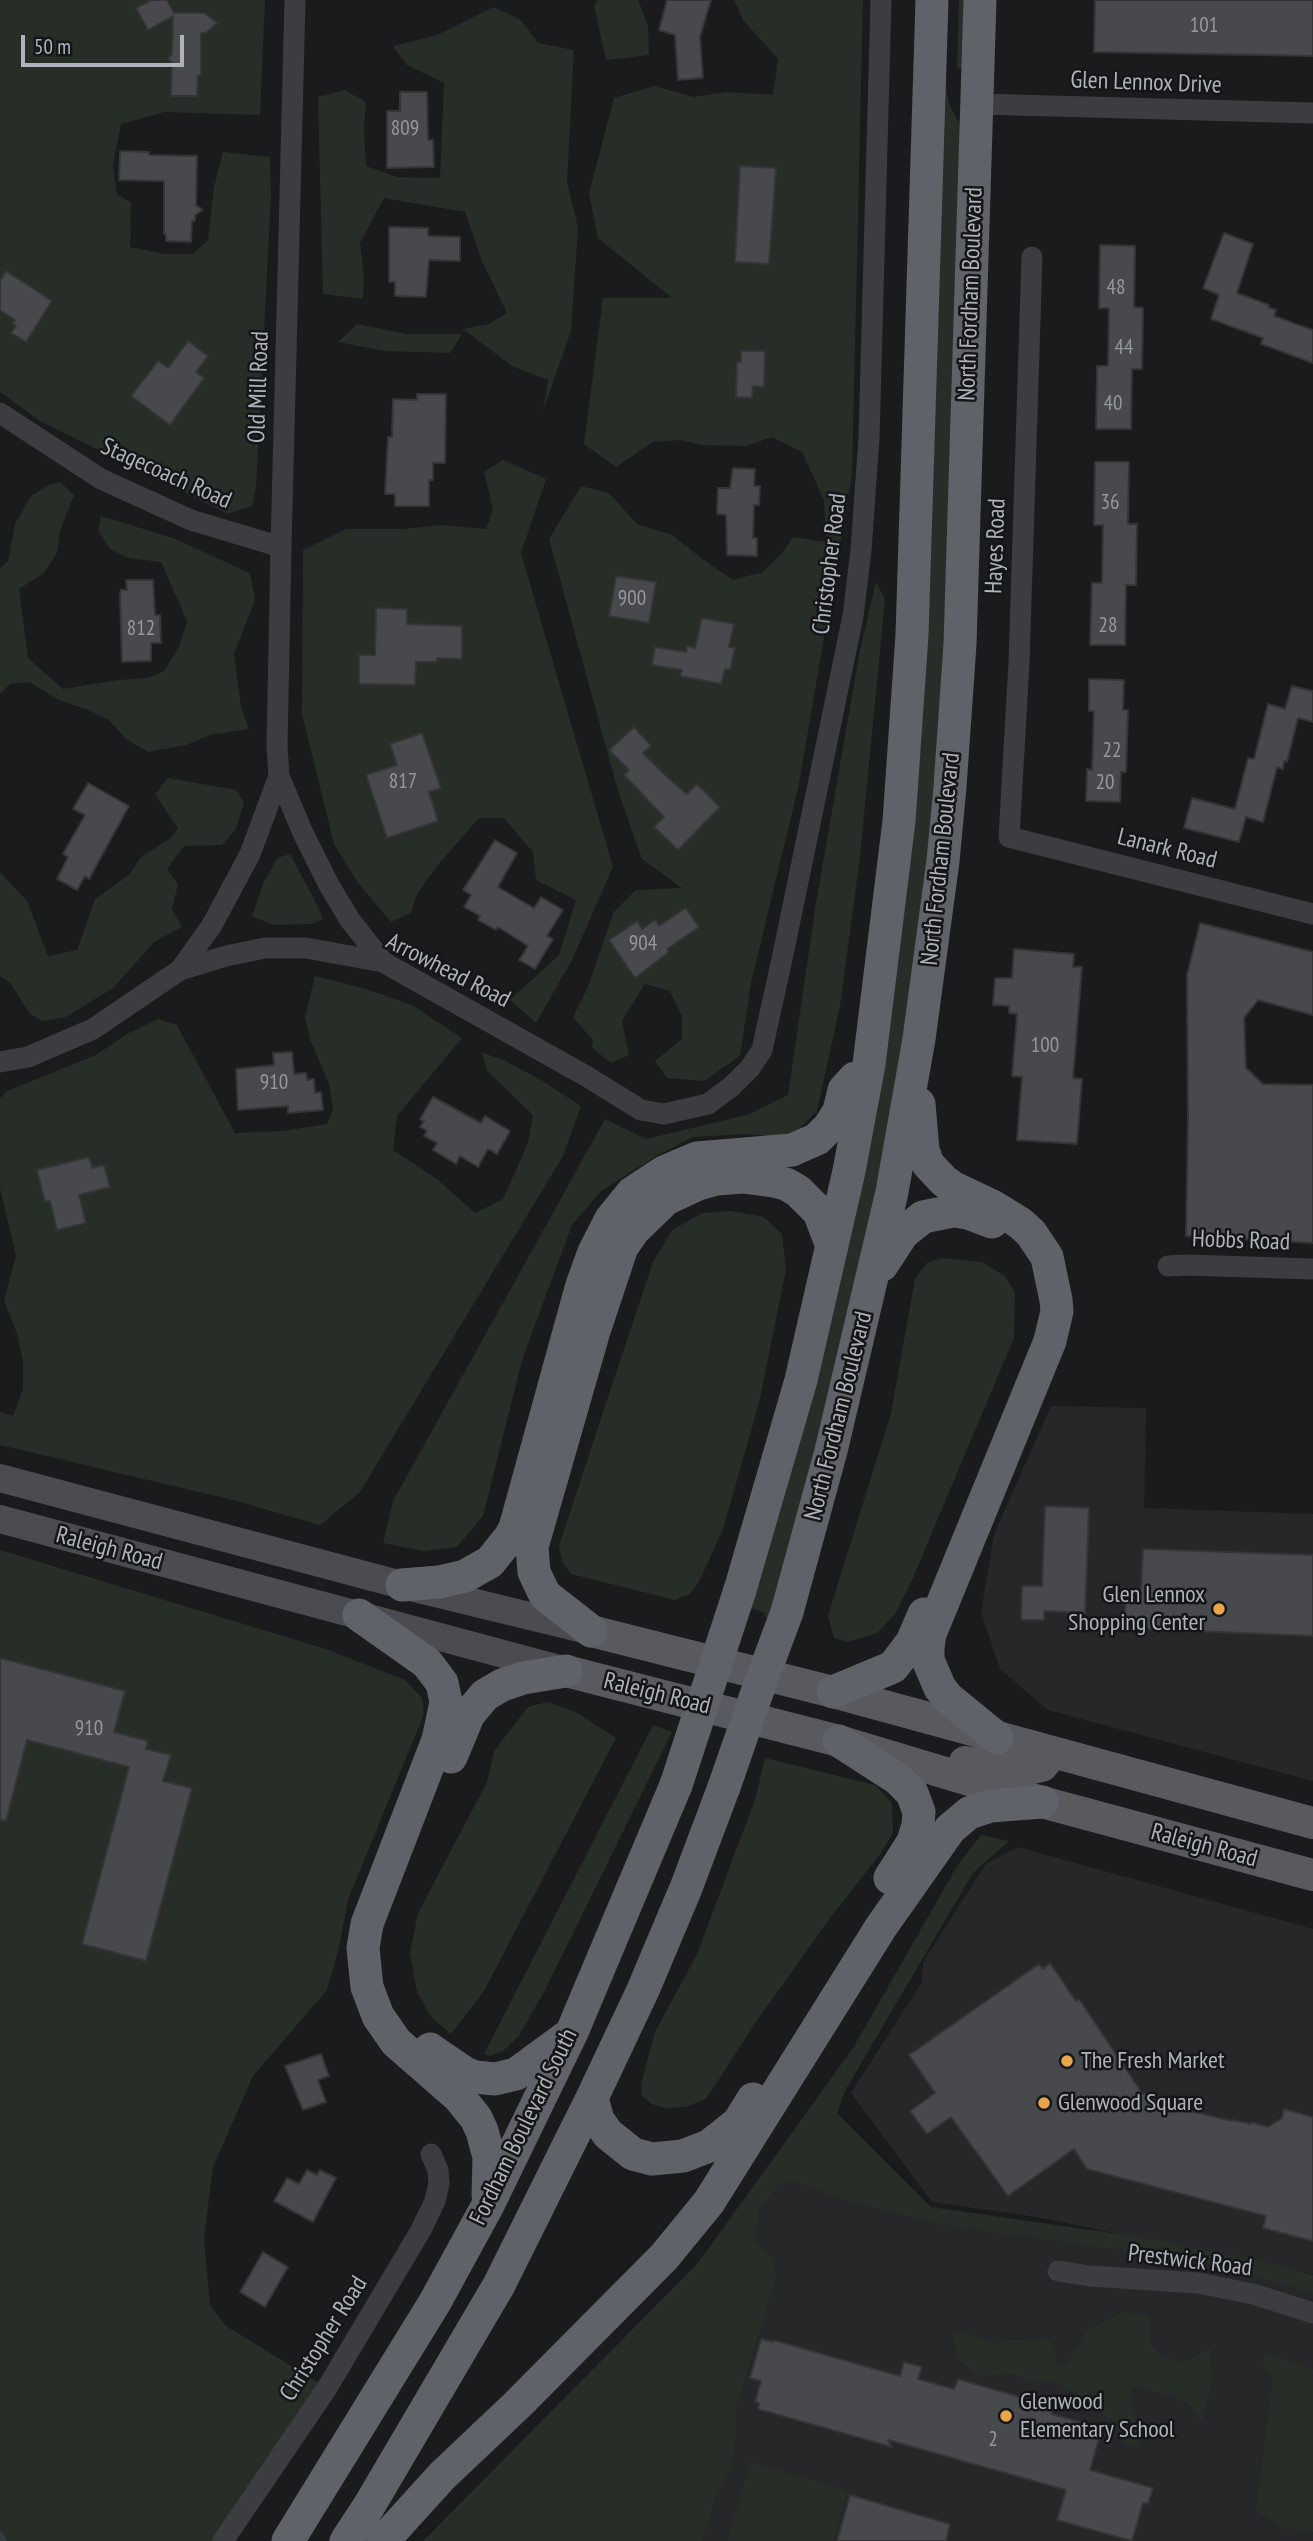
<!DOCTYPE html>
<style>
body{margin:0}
#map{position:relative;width:1313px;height:2541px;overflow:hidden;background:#1a1b1c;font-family:"PT Sans Narrow",sans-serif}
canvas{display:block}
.scale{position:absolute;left:21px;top:35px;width:163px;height:32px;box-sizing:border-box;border:4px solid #aeb3bb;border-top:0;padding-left:9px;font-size:21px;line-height:24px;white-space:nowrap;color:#aeb3bb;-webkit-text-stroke:5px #151618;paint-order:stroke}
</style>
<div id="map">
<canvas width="1313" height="2541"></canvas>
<div class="scale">50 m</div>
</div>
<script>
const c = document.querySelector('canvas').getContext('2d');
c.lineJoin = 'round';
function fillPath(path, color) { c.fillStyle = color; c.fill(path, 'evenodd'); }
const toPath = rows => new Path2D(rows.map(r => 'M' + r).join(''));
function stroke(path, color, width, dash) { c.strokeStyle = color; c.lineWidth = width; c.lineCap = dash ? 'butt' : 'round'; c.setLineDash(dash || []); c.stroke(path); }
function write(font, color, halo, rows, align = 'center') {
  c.font = font + ' "PT Sans Narrow",sans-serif'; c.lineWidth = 5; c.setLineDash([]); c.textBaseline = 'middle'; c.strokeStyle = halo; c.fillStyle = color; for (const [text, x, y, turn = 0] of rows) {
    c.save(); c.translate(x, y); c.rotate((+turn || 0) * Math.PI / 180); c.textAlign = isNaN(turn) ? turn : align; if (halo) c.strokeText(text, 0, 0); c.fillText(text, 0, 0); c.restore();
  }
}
fillPath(toPath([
 [1051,1406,1146,1408,1144,1508,1313,1514,1313,1781,1048,1710,1000,1669,981,1612,994,1534],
 [1018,1847,1313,1929,1313,2274,1037,2217,932,2202,851,2093,922,1982,923,1962,986,1864],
 [791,2155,957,2224,1212,2258,1313,2290,1313,2541,667,2541,748,2216]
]), '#262729');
fillPath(toPath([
 [0,0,265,0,260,115,165,112,121,124,113,166,117,194,131,203,130,247,165,254,193,254,208,240,214,187,223,152,270,157,271,195,256,487,252,506,228,514,40,421,0,392],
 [598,0,638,0,648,25,649,55,606,60,594,6],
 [734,0,863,0,852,474,799,784,751,983,740,1056,704,1081,667,1078,655,1061,682,1039,682,1016,670,991,645,984,622,1021,629,1055,611,1063,592,1048,593,1040,573,1017,587,989,614,912,636,890,682,888,642,859,618,791,549,539,581,486,609,493,637,524,672,535,704,560,733,580,763,572,783,552,793,537,826,542,824,500,802,452,772,437,746,446,702,445,680,440,653,442,616,467,584,444,603,298,672,298,598,238,589,193,614,98,654,86,693,97,727,92,773,95,778,59,743,20],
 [959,0,967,0,963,69,957,68],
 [493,7,521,20,538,43,574,50,567,182,578,228,571,331,543,411,548,380,512,366,463,329,489,324,507,313,482,261,465,212,384,198,360,243,364,278,363,299,323,294,318,97,344,90,366,102,364,128,366,166,397,177,440,178,444,83,407,65,393,46,437,35],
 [941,88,946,89,950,106,963,130,940,758,899,1090,815,1470,768,1618,764,1616,765,1613,751,1608,859,1179],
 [357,324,407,334,462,334,450,353,385,351,338,342],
 [503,460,546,479,521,553,613,867,572,960,536,1023,510,1000,559,955,576,900,536,880,533,852,504,818,479,818,437,866,417,894,411,913,391,922,358,883,334,844,302,714,303,550,346,529,403,529,441,525,486,529,493,510,484,472],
 [60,482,74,495,60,531,57,553,44,573,19,589,28,658,63,689,118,680,148,678,164,671,180,645,187,621,161,562,128,558,110,549,98,530,101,516,173,538,250,573,255,600,234,654,241,707,249,729,210,735,186,745,148,752,126,739,109,720,88,710,59,700,29,682,10,684,0,694,0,568,8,561,15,524,31,496,48,485],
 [876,582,885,599,860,857,840,1006,817,1111,795,1133,777,1137,746,1134,693,1137,658,1155,601,1191,572,1225,523,1357,483,1516,457,1547,423,1551,383,1543,393,1501,605,1119,646,1139,747,1115,788,1095,816,903,860,650],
 [168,778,237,790,244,803,236,829,222,845,184,846,167,869,178,884,172,909,182,927,154,942,113,988,66,1017,42,1021,29,1013,11,984,0,976,0,872,27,901,48,956,77,950,95,899,129,875,141,857,171,838,178,829,155,794],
 [290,854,315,901,323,919,311,924,273,925,252,916,264,882,277,858],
 [315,976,363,988,412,1005,462,1038,397,1116,393,1150,437,1179,475,1213,503,1199,528,1143,533,1115,487,1071,482,1053,504,1060,541,1080,581,1106,563,1156,360,1492,320,1525,233,1500,0,1445,0,1412,13,1416,23,1389,23,1361,17,1334,4,1300,16,1256,0,1188,0,1098,7,1091,96,1055,129,1033,158,1019,177,1025,235,1133,283,1131,327,1124,333,1110,329,1083,310,1040,305,1017],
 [731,1211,764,1217,782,1234,786,1270,759,1403,723,1529,699,1582,690,1594,675,1600,571,1574,562,1562,559,1545,653,1262,672,1230,702,1213],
 [941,1258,982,1262,1005,1276,1015,1293,1014,1338,912,1580,895,1614,877,1633,848,1642,834,1638,828,1616,891,1413,915,1279,927,1263],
 [0,1550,326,1649,405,1680,422,1698,424,1714,348,1900,339,1947,327,1990,253,2076,213,2167,204,2238,210,2305,226,2326,327,2388,223,2541,0,2541],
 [547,1702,574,1711,616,1738,484,1991,451,2034,431,2017,417,1992,410,1953,418,1913,487,1782,494,1751,528,1707],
 [653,1725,672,1732,545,1990,519,2036,504,2050,491,2056,484,2054],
 [765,1758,875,1785,892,1803,893,1833,880,1854,828,1921,756,2022,706,2099,686,2107,665,2108,652,2104,642,2096,641,2084,655,2032,697,1954,756,1797],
 [981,1835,1009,1841,973,1873,846,2089,837,2113,931,2207,1147,2238,1262,2261,1313,2275,1313,2293,1201,2261,942,2225,842,2199,796,2181,781,2182,759,2209,755,2241,773,2260,776,2277,736,2406,734,2459,715,2498,702,2541,423,2541,698,2263,853,2048,957,1866],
 [1124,2312,1150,2315,1150,2344,1160,2356,1185,2363,1211,2347,1212,2381,1202,2421,1187,2403,1171,2395,1130,2387,1139,2443,1137,2448,1123,2443,1113,2421,1060,2383,1026,2381,1015,2374,980,2376,957,2358,954,2333,974,2334,989,2342,1049,2339,1056,2351,1055,2365,1065,2368,1087,2331],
 [1266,2354,1313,2369,1313,2531,1307,2533,1282,2528,1256,2511,1273,2379,1261,2363],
 [751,2462,848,2491,833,2541,727,2541]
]), '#272e27');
stroke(toPath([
 [0,2535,4,2541]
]), '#333c42', 6);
const building = toPath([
 [152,0,167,0,174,13,205,13,217,23,206,33,201,33,201,75,198,75,197,96,171,96,172,63,168,58,172,54,173,16,148,30,136,8,152,0],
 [667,0,711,0,700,37,703,78,678,80,675,35,659,30,667,0],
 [1095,0,1313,0,1313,56,1094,52,1095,0],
 [400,92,427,92,428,140,433,140,434,167,387,168,387,111,400,111,400,92],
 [120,151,149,152,149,155,197,156,196,205,203,210,195,215,195,221,192,221,191,242,166,241,166,234,164,234,164,181,119,180,120,151],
 [740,166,776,168,769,264,735,262,740,166],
 [389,227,428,228,428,236,460,237,460,261,429,260,426,297,395,296,395,282,389,282,389,227],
 [1224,233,1253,244,1237,293,1269,305,1268,307,1276,310,1274,316,1313,330,1313,363,1261,344,1263,338,1211,319,1219,295,1203,288,1224,233],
 [1100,245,1135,246,1134,307,1143,308,1142,369,1132,369,1131,429,1096,429,1097,366,1108,366,1109,308,1099,308,1100,245],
 [6,271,52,301,26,342,11,333,16,326,12,323,15,320,0,310,0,281,6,271],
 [188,341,208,356,196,372,204,378,170,425,131,396,158,361,168,368,188,341],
 [741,351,765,351,764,387,753,386,752,398,736,397,737,362,741,362,741,351],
 [417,394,446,394,445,463,433,463,433,480,429,480,429,506,395,506,395,494,385,494,388,437,392,437,393,399,417,400,417,394],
 [1095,462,1129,462,1128,524,1137,524,1136,585,1126,585,1125,645,1090,645,1092,583,1102,583,1103,525,1094,525,1095,462],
 [733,468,755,469,754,486,760,486,759,505,754,505,753,538,757,538,757,556,727,555,726,515,717,514,718,488,730,488,733,468],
 [616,576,656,582,649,623,609,616,616,576],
 [126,580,153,580,155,615,160,615,161,643,151,643,151,661,122,662,120,595,121,590,127,590,126,580],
 [376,608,407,609,407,624,462,626,462,659,437,658,437,662,416,662,415,685,359,684,359,655,375,655,376,608],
 [702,618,734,624,729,647,735,648,730,670,725,669,721,684,680,676,682,670,652,665,655,647,686,652,687,646,695,648,702,618],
 [1089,679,1124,680,1123,710,1128,710,1126,772,1121,772,1120,802,1086,801,1087,769,1092,770,1094,711,1089,711,1089,679],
 [1292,686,1313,691,1313,722,1298,718,1287,762,1284,761,1283,769,1277,767,1263,822,1246,817,1239,842,1184,828,1192,798,1235,809,1248,758,1254,759,1268,704,1285,709,1292,686],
 [634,727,651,746,643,753,667,777,687,794,697,784,720,807,678,850,654,827,664,817,624,775,629,770,609,750,634,727],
 [422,733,441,788,429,792,438,821,387,838,366,775,397,765,390,744,422,733],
 [88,783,129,806,89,879,85,876,77,890,57,879,68,857,63,854,85,815,73,809,88,783],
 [495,840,517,853,498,887,534,908,541,897,563,910,547,936,553,939,535,969,519,960,528,946,498,927,496,930,478,920,480,916,464,907,471,895,463,890,495,840],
 [686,908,699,927,667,949,669,952,635,978,609,940,637,921,642,929,655,920,659,926,686,908],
 [1200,923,1313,952,1313,1015,1258,1000,1244,1018,1246,1068,1263,1084,1313,1085,1313,1243,1186,1236,1188,1118,1187,975,1200,923],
 [1014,949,1074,954,1073,967,1082,967,1073,1078,1082,1079,1077,1144,1017,1140,1022,1077,1012,1076,1017,1014,1009,1013,1009,1006,993,1005,995,978,1012,978,1014,949],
 [292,1052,294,1074,306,1073,307,1080,314,1079,315,1093,321,1092,323,1110,288,1113,288,1106,238,1110,236,1069,274,1065,273,1053,292,1052],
 [433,1097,481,1123,485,1116,510,1131,497,1154,488,1149,478,1167,460,1156,456,1164,433,1150,437,1143,424,1136,427,1131,420,1127,424,1121,420,1119,433,1097],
 [89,1157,92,1168,104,1165,110,1187,79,1195,86,1223,57,1230,50,1201,45,1202,37,1170,89,1157],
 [1045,1506,1089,1508,1085,1613,1044,1611,1044,1620,1021,1620,1022,1586,1042,1586,1045,1506],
 [1143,1549,1313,1555,1313,1636,1124,1628,1126,1589,1141,1589,1143,1549],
 [0,1658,125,1691,114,1732,148,1741,146,1749,171,1755,163,1781,192,1788,146,1961,82,1944,129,1767,27,1740,6,1821,0,1820,0,1658],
 [1050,1963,1076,2001,1079,1999,1142,2093,1178,2106,1177,2108,1232,2121,1232,2120,1251,2124,1251,2122,1268,2127,1282,2118,1284,2109,1313,2117,1313,2241,1263,2228,1266,2216,1087,2169,1074,2149,1008,2196,951,2117,927,2134,910,2111,935,2093,909,2055,1039,1964,1043,1969,1050,1963],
 [321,2054,329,2076,318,2080,326,2102,303,2110,285,2066,321,2054],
 [307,2170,317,2175,320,2170,336,2178,313,2222,274,2201,287,2178,299,2184,307,2170],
 [263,2252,288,2267,265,2307,240,2292,263,2252],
 [761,2339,773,2342,773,2340,900,2376,904,2362,922,2367,918,2379,954,2389,958,2379,1054,2407,1052,2414,1102,2428,1090,2470,1153,2488,1148,2504,1143,2503,1132,2541,1057,2520,1066,2490,888,2440,892,2447,758,2409,759,2403,755,2402,761,2381,750,2378,761,2339],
 [850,2495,950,2524,946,2541,837,2541,850,2495]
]);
fillPath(building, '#48494c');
stroke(building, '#353538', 2);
stroke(toPath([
 [295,0,281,547,277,746,279,776,303,833,329,885,350,920,383,962],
 [977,104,1313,113],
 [1032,257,1019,663,1009,837,1313,914],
 [0,413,101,479,191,520,281,547],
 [180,970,212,925,250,854,279,776],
 [0,1062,28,1057,93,1029,180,970,226,956,265,948,306,948,383,962,586,1076,641,1110,664,1114,708,1104,732,1086,750,1068,762,1050,782,959,853,616,861,550,869,438,881,0],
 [1168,1266,1186,1265,1313,1269],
 [1058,2271,1090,2276,1198,2283,1253,2294,1313,2313],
 [223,2541,327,2388,421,2230,435,2201,439,2184,438,2170,431,2154]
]), '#3c3d41', 21);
stroke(toPath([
 [0,1478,402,1585,587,1630],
 [0,1519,563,1670]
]), '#4a4c51', 28);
stroke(toPath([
 [591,1631,833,1692,1313,1823],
 [566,1671,839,1741,1042,1802,1313,1875],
 [965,1762,1024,1770,1042,1766,1053,1753]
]), '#585a60', 32);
stroke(toPath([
 [919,1104,923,1150,928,1164,944,1181,954,1188,994,1207,1020,1223,1031,1233,1047,1257,1056,1300,1057,1311,1050,1341,930,1634,928,1647,928,1660,940,1688,948,1698,997,1738],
 [882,1265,903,1233,923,1217,953,1211,968,1213,992,1222],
 [402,1585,439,1582,465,1576,490,1562,510,1537,515,1528,582,1285,594,1252,611,1219,632,1193,664,1172,697,1158,792,1150,817,1139,829,1127,839,1111,844,1090,855,1078],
 [740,1590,801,1380,849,1171,869,1064,899,821,912,635,932,0],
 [787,1612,831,1451,892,1192,919,1039,943,861,950,787,960,644,980,0],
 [359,1615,427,1663,442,1683,446,1702,438,1740,367,1924,363,1948,367,1987,378,2016,396,2042,459,2097,476,2118,482,2131,489,2157,488,2195],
 [591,1631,545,1595,534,1572,532,1547,594,1331,622,1247,634,1230,666,1199,698,1184,716,1179,743,1177,773,1181,786,1184,798,1191,819,1212,832,1246],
 [833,1692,893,1667,912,1642,924,1614],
 [839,1741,898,1779,912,1793,919,1812,918,1825,913,1842,890,1878],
 [451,1757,469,1714,485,1695,502,1685,523,1678,566,1671],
 [430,2049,465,2073,475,2077,495,2079,516,2074,565,2038],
 [592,2098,598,2120,608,2134,633,2154,652,2159,683,2156,709,2146,738,2123,753,2099],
 [288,2541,435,2302,488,2205,572,2032,676,1785],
 [346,2541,369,2506,499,2285,592,2098,643,1990,686,1888,724,1787],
 [383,2541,442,2476,517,2405,664,2257,709,2202,881,1927,950,1829,969,1813,990,1806,1042,1802]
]), '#606269', 33);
stroke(toPath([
 [676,1785,740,1590],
 [724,1787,755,1698,787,1612]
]), '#606269', 33);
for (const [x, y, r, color] of [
 [1219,1609,7,"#e6a649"],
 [1067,2061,7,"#e6a649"],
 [1044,2103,7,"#e6a649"],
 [1006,2416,7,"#e6a649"]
]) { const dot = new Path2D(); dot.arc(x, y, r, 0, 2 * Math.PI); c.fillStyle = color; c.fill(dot); stroke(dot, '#151618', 2.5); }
write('21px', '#94989f', null, [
 ["101",1204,26],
 ["809",405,129],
 ["48",1116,288],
 ["44",1124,348],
 ["40",1113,404],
 ["36",1110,503],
 ["900",632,599],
 ["28",1108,626],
 ["812",141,629],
 ["22",1112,751],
 ["817",403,782],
 ["20",1105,783],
 ["904",643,944],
 ["100",1045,1046],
 ["910",274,1083],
 ["910",89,1729],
 ["2",993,2440]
]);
write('24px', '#aeb3bb', '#151618', [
 ["Glen Lennox Drive",1146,83,2],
 ["North Fordham Boulevard",971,294,-88],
 ["Old Mill Road",259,387,-88],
 ["Stagecoach Road",166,474,24],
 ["Hayes Road",996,546,-88],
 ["Christopher Road",830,564,-83],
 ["Lanark Road",1167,849,14],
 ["North Fordham Boulevard",941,859,-84],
 ["Arrowhead Road",448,971,27],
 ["Hobbs Road",1241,1241,2],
 ["North Fordham Boulevard",839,1416,-76],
 ["Raleigh Road",109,1549,15],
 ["Raleigh Road",657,1694,14],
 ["Raleigh Road",1204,1846,15],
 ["Fordham Boulevard South",524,2127,-64],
 ["Prestwick Road",1190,2261,7],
 ["Christopher Road",324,2339,-58]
]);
write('24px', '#aeb3bb', '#151618', [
 ["Glen Lennox",1205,1595,"right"],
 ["Shopping Center",1205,1623,"right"],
 ["The Fresh Market",1081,2061],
 ["Glenwood Square",1058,2103],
 ["Glenwood",1020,2402],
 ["Elementary School",1020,2430]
], 'left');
</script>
